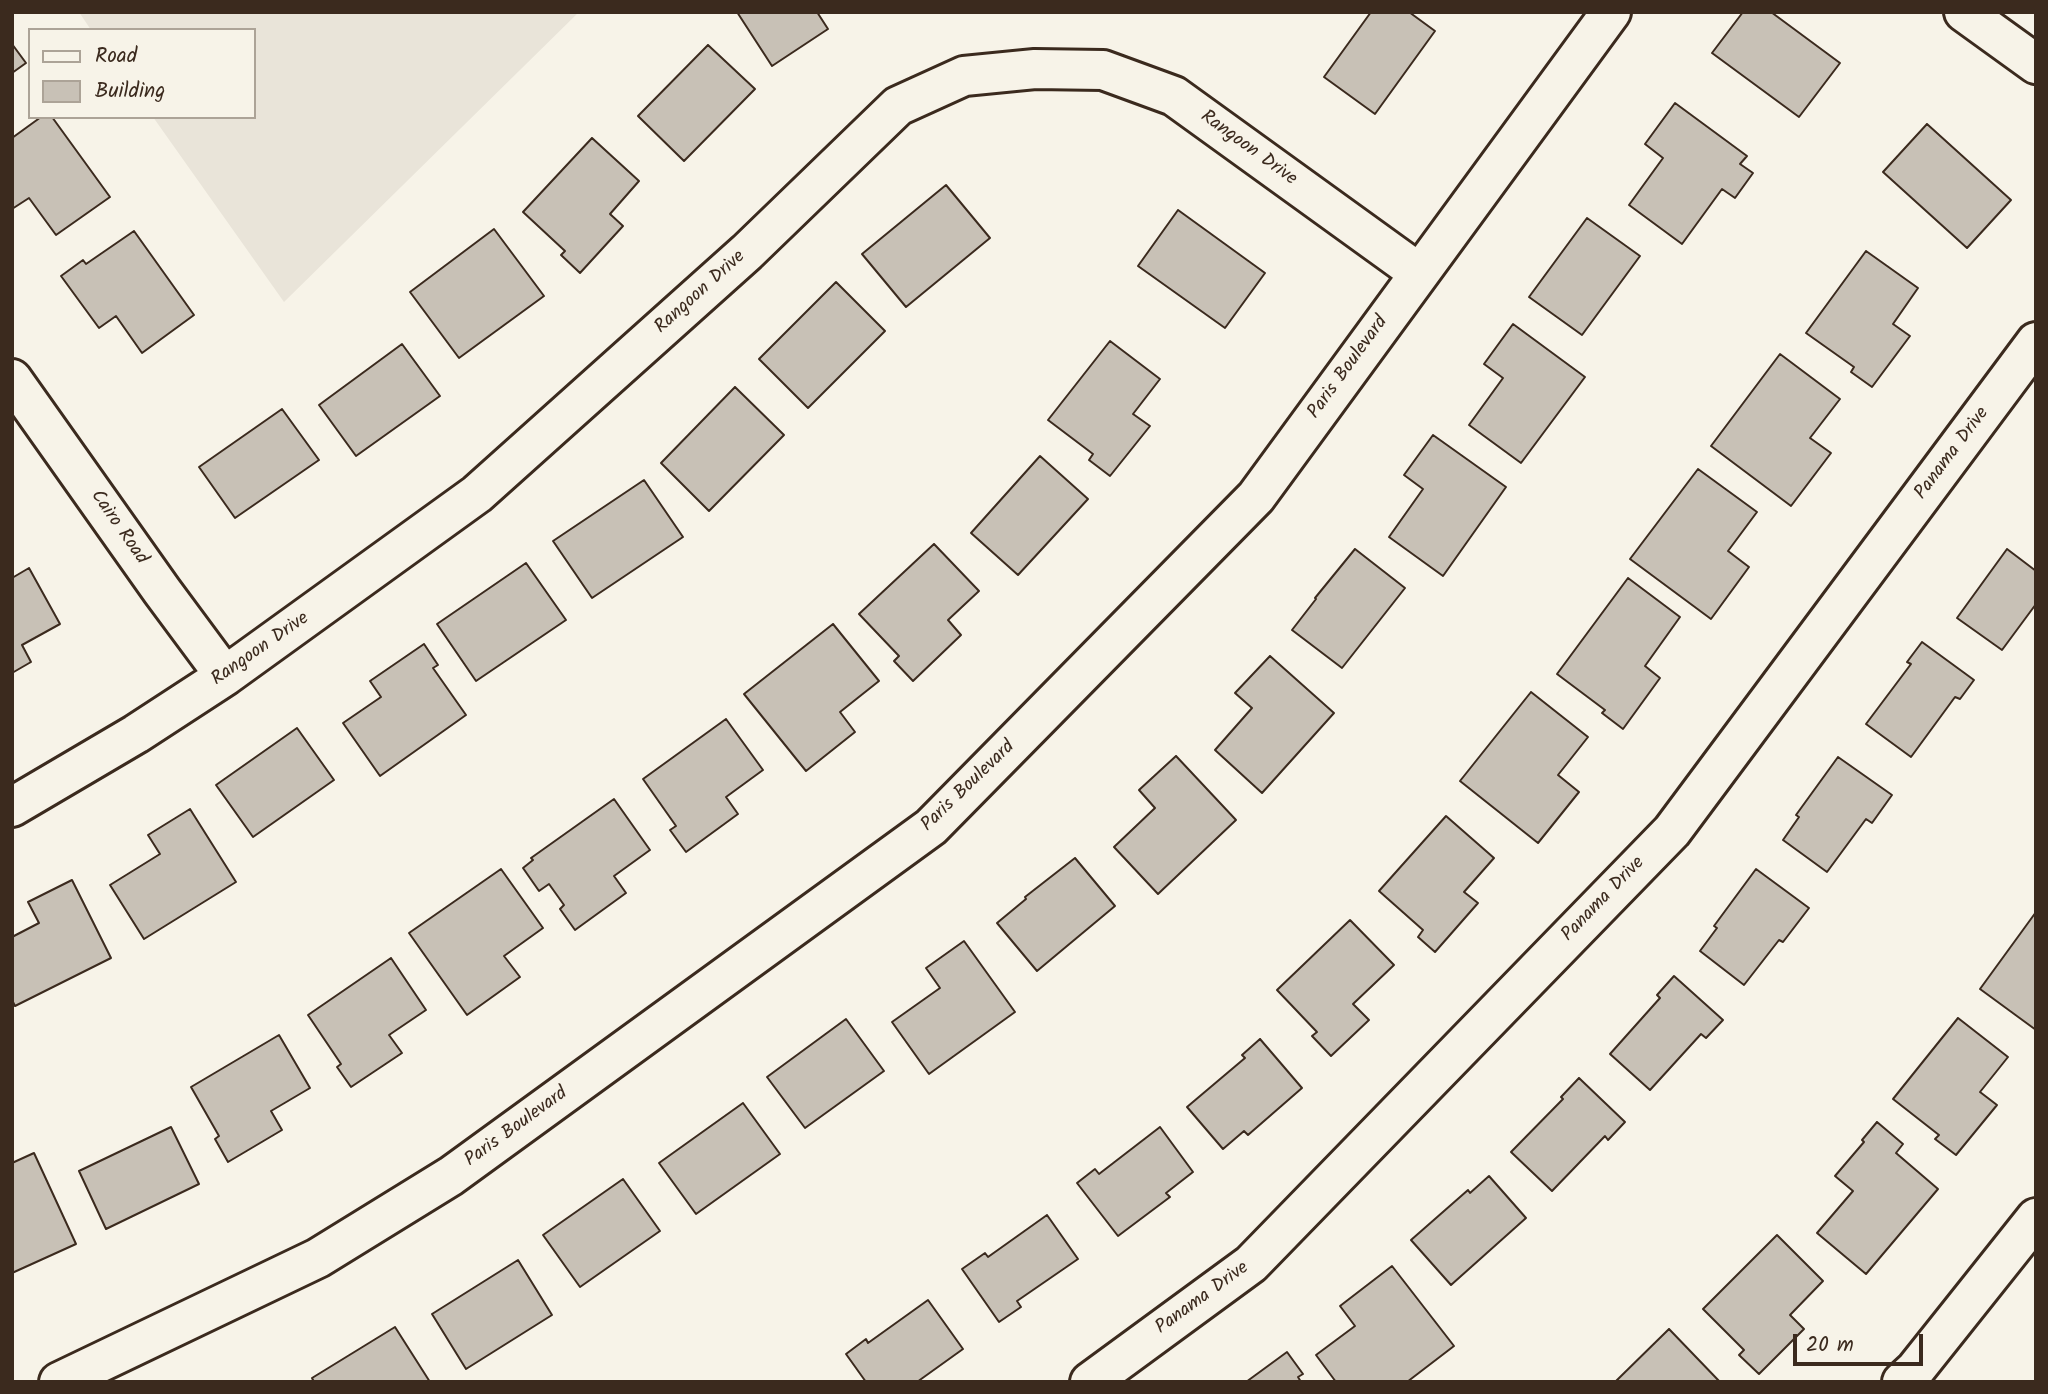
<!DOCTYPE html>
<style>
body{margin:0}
#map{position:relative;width:2048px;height:1394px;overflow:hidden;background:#f7f3e8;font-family:Kalam,sans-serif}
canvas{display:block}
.frame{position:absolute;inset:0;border:14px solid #3b2a1e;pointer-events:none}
.legend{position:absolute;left:28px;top:28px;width:228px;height:91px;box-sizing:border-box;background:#f7f3e8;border:2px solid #aca397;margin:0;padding:9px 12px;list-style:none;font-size:21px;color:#3b2a1e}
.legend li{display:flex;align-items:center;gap:14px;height:35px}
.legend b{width:35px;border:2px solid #aca397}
.scale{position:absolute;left:1793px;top:1334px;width:130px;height:32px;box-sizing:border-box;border:4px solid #3b2a1e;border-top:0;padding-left:9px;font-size:21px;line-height:24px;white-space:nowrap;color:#3b2a1e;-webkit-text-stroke:5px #f7f3e8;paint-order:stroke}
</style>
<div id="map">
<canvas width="2048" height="1394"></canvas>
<div class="frame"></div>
<ul class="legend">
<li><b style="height:9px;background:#f7f3e8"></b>Road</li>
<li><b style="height:19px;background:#c8c1b6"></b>Building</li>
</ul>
<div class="scale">20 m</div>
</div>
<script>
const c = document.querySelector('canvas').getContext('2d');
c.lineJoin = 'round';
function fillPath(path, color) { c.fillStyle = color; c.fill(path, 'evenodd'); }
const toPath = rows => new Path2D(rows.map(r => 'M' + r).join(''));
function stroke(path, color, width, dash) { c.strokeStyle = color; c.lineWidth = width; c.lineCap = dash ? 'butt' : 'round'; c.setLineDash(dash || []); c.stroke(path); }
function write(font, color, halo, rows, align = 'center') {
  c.font = font + ' Kalam,sans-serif'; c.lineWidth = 5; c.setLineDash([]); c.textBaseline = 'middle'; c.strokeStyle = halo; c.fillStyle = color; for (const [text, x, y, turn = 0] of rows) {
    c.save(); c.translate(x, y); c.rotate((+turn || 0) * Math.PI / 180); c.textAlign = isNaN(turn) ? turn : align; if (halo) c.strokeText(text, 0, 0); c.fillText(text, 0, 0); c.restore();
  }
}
fillPath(toPath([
 [79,12,579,12,284,302,153,117,254,117,254,30,91,30]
]), '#e9e4d9');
const building = toPath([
 [737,12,817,12,828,29,772,66,737,12],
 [1371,12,1409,12,1435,31,1375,114,1324,77,1371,12],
 [1743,12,1771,12,1840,63,1799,117,1712,53,1743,12],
 [12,44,26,63,12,73,12,44],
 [708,45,755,89,684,161,638,116,708,45],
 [1675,103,1747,156,1740,164,1753,173,1735,198,1722,189,1682,244,1629,205,1663,158,1645,144,1675,103],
 [41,117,52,117,110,197,56,235,29,198,12,209,12,138,41,117],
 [1927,124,2011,200,1967,248,1883,172,1927,124],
 [592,138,639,181,610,214,623,226,580,273,561,255,565,251,523,212,592,138],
 [946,185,990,238,906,307,862,254,946,185],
 [1178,210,1265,273,1225,328,1138,266,1178,210],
 [1587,218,1640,256,1582,335,1529,297,1587,218],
 [494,229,544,296,459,358,410,292,494,229],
 [134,231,194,315,142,353,116,316,99,328,61,276,83,260,86,264,134,231],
 [1866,251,1918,288,1893,324,1910,336,1872,387,1851,372,1854,367,1806,333,1866,251],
 [836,282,885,331,808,408,759,359,836,282],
 [1513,324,1585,377,1521,463,1469,425,1503,378,1484,364,1513,324],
 [1110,341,1160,379,1133,414,1150,426,1110,476,1089,460,1093,454,1048,420,1110,341],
 [402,344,440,396,356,456,319,405,402,344],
 [1780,354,1840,399,1810,438,1831,453,1791,506,1711,446,1780,354],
 [735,387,784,435,709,511,661,463,735,387],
 [282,409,319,460,235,518,199,467,282,409],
 [1433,435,1506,487,1443,576,1389,537,1423,489,1404,475,1433,435],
 [1040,456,1088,499,1018,575,971,533,1040,456],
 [1698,469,1757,512,1728,551,1749,567,1711,619,1630,559,1698,469],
 [644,480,683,537,592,598,553,541,644,480],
 [934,544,979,591,948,620,961,635,913,681,894,661,899,656,859,614,934,544],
 [1355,549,1405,588,1342,668,1292,630,1316,599,1315,598,1355,549],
 [2007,549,2036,571,2036,604,2002,650,1957,618,2007,549],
 [526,563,566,620,476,681,437,624,526,563],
 [29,568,60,624,22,645,31,662,12,673,12,578,29,568],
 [1628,578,1680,617,1645,666,1660,678,1623,729,1602,713,1605,710,1557,674,1628,578],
 [833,624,879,681,840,712,855,732,806,771,744,694,833,624],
 [1922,642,1974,680,1960,699,1955,697,1911,757,1866,724,1911,664,1907,662,1922,642],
 [424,644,438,665,433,668,466,715,380,776,343,723,381,697,370,681,424,644],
 [1270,656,1334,713,1262,793,1215,750,1252,708,1235,693,1270,656],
 [1531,692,1588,737,1558,775,1579,792,1538,843,1460,781,1531,692],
 [726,719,763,770,726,797,738,814,686,852,670,830,676,826,643,779,726,719],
 [297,728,334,780,253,837,216,785,297,728],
 [1176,756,1236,820,1158,894,1114,847,1155,808,1139,790,1176,756],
 [1838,757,1892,795,1872,823,1866,819,1827,872,1783,840,1799,817,1796,815,1838,757],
 [614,799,650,850,614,876,626,893,575,930,560,909,564,905,549,884,539,891,523,868,533,860,531,858,614,799],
 [190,809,236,882,144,939,110,885,160,854,148,835,190,809],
 [1446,816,1494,858,1464,892,1478,903,1435,952,1418,937,1423,930,1379,891,1446,816],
 [1075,858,1115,906,1037,971,997,923,1026,899,1025,897,1075,858],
 [501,869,543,928,504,956,520,977,467,1015,409,933,501,869],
 [1756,869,1809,908,1783,942,1779,940,1744,985,1700,951,1717,928,1714,926,1756,869],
 [72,880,111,958,15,1006,12,1000,12,937,39,923,28,902,72,880],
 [2036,912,2036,1030,1980,989,2036,912],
 [1350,920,1394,965,1353,1004,1369,1020,1331,1056,1312,1036,1317,1032,1277,990,1350,920],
 [964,941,1015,1012,929,1074,892,1022,940,988,926,968,964,941],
 [391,958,426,1010,389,1035,402,1053,351,1087,337,1067,341,1064,308,1015,391,958],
 [1674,976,1723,1020,1706,1038,1701,1034,1650,1090,1610,1054,1660,998,1657,995,1674,976],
 [1958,1018,2008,1057,1980,1092,1997,1105,1956,1155,1935,1139,1939,1135,1893,1099,1958,1018],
 [846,1019,884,1071,805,1128,767,1077,846,1019],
 [279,1035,310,1088,271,1111,282,1130,228,1162,215,1139,219,1136,191,1087,279,1035],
 [1260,1039,1302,1088,1248,1135,1244,1131,1223,1149,1187,1107,1245,1058,1242,1055,1260,1039],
 [1579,1078,1625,1122,1608,1140,1605,1136,1552,1191,1511,1152,1563,1099,1561,1097,1579,1078],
 [743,1103,780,1154,696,1214,659,1163,743,1103],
 [1877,1122,1903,1144,1896,1153,1938,1189,1866,1274,1817,1233,1853,1191,1835,1176,1864,1142,1862,1140,1877,1122],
 [171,1127,199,1184,106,1229,79,1171,171,1127],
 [1160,1127,1193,1172,1166,1193,1170,1197,1118,1236,1077,1183,1095,1169,1099,1174,1160,1127],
 [34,1153,76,1244,12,1273,12,1163,34,1153],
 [1489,1176,1526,1218,1451,1285,1411,1240,1468,1190,1470,1193,1489,1176],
 [623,1179,660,1231,580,1287,543,1235,623,1179],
 [1047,1215,1078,1259,1017,1301,1021,1307,999,1322,962,1269,985,1253,988,1257,1047,1215],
 [1777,1235,1823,1281,1790,1315,1804,1329,1759,1374,1739,1355,1744,1350,1703,1309,1777,1235],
 [518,1260,552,1315,466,1369,432,1314,518,1260],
 [1392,1266,1454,1346,1407,1382,1336,1382,1316,1355,1355,1326,1340,1306,1392,1266],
 [928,1300,963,1349,917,1382,866,1382,846,1354,866,1339,868,1343,928,1300],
 [395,1327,430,1382,314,1382,312,1378,395,1327],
 [1669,1329,1720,1382,1615,1382,1669,1329],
 [1287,1352,1303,1374,1298,1377,1301,1382,1246,1382,1287,1352]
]);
fillPath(building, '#c8c1b6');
stroke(building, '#3b2a1e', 2);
const street = toPath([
 [12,379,162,591,225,676],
 [12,807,136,734,225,676,477,494,747,252,898,106,964,76,1035,69,1103,70,1174,96,1419,273],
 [1090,1382,1251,1264,1672,831,2036,342],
 [1902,1382,1915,1370,2036,1218]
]);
const secondary = toPath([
 [1964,12,2036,64],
 [59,1382,318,1258,451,1176,931,827,1256,497,1611,12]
]);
stroke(street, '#3b2a1e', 44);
stroke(secondary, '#3b2a1e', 44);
stroke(street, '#f7f3e8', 38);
stroke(secondary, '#f7f3e8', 38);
write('19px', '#3b2a1e', '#f7f3e8', [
 ["Rangoon Drive",1248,149,36],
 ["Rangoon Drive",701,293,-42],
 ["Paris Boulevard",1349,368,-54],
 ["Panama Drive",1953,454,-53],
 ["Cairo Road",118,528,55],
 ["Rangoon Drive",261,650,-35],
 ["Paris Boulevard",969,787,-44],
 ["Panama Drive",1604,900,-46],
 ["Paris Boulevard",517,1128,-36],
 ["Panama Drive",1203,1299,-36]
]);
</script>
